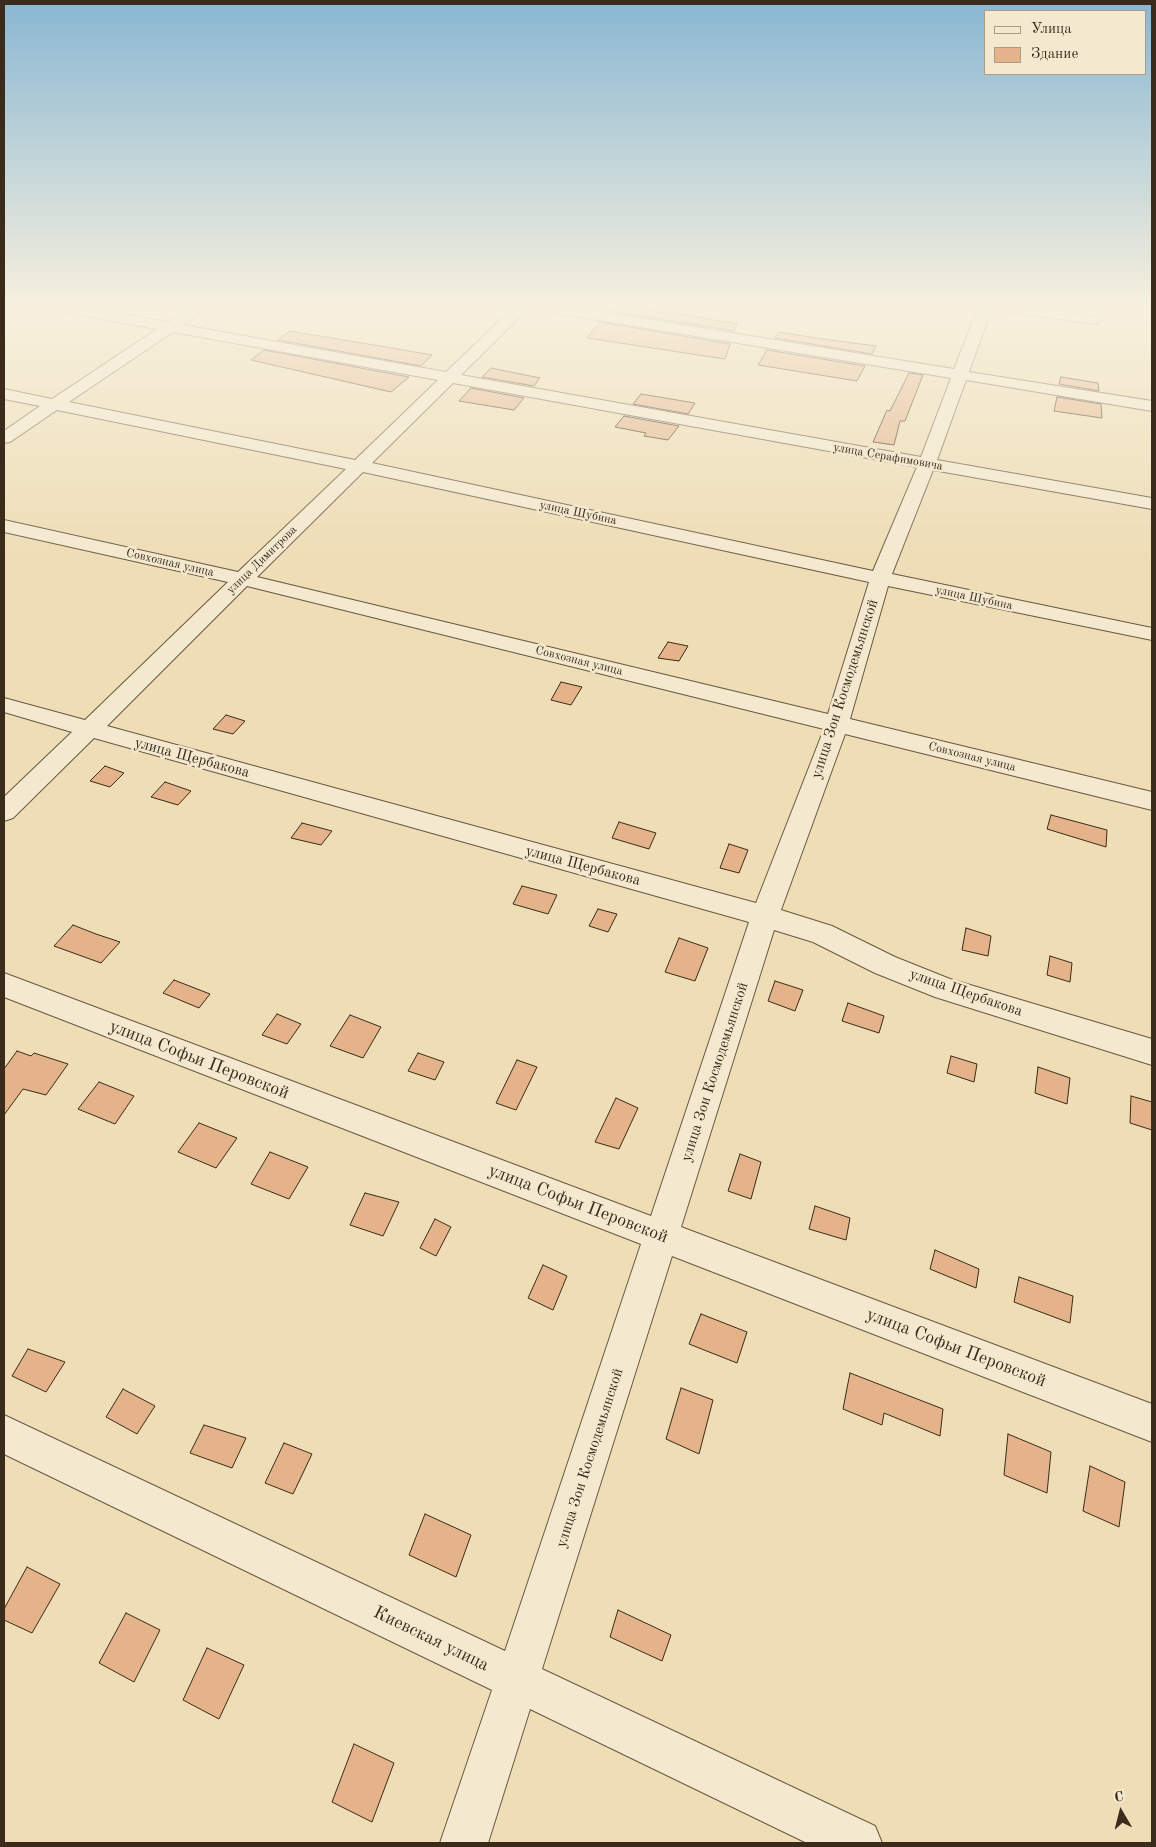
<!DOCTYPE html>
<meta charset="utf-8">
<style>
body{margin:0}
#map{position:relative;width:1156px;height:1847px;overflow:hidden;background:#eeddb5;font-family:"Old Standard TT",serif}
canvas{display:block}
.frame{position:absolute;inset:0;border:5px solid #3a2b1b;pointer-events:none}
.legend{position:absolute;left:984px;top:10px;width:162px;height:65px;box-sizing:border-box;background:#f4e9cf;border:1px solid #aa9d87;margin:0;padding:6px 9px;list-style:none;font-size:15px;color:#3a2b1b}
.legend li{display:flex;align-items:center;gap:10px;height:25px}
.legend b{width:25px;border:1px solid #aa9d87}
.north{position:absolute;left:1096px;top:1787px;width:50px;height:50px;-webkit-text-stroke:4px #f4e9cf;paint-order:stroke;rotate:352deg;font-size:14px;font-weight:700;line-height:20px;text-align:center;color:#3a2b1b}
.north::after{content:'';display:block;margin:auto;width:18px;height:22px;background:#3a2b1b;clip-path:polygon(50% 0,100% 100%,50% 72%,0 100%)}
</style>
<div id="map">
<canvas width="1156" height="1847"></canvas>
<div class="frame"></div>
<ul class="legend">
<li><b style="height:6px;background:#f4e9cf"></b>Улица</li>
<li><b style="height:14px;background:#e4b389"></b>Здание</li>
</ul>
<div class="north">С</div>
</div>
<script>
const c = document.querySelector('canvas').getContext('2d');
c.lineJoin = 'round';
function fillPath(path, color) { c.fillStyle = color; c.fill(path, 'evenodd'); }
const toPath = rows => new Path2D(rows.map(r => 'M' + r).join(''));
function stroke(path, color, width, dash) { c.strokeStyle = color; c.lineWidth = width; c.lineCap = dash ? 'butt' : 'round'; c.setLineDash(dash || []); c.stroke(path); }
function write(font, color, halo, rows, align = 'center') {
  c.font = font + ' "Old Standard TT",serif'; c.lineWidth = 5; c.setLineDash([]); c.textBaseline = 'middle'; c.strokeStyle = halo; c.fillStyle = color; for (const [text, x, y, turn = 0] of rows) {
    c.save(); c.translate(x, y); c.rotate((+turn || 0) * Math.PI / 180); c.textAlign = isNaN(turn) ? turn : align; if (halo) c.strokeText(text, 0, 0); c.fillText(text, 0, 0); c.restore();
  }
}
const building = toPath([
 [611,308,637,308,661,313,663,311,737,324,734,331,609,311,611,308],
 [600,322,730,344,725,359,587,338,600,322],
 [290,331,380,346,432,355,421,366,278,340,290,331],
 [779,332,816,338,876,346,872,354,775,338,779,332],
 [264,350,409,377,391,392,251,360,264,350],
 [767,350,865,366,857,381,758,365,767,350],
 [491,368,540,378,534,386,482,377,491,368],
 [909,373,923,375,905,421,900,421,894,445,873,442,887,410,890,411,909,373],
 [1061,377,1098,383,1099,391,1059,384,1061,377],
 [471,388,524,398,514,410,459,401,471,388],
 [641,394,695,403,688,414,633,404,641,394],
 [1057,397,1101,404,1102,418,1054,411,1057,397],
 [624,416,679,426,668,440,644,436,646,433,615,427,624,416],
 [668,642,688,646,679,661,658,658,668,642],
 [561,682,582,687,571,705,551,700,561,682],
 [226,715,245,721,233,734,213,729,226,715],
 [105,766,124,773,110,787,90,781,105,766],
 [165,782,191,791,178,805,151,797,165,782],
 [1051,815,1107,830,1106,847,1047,829,1051,815],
 [619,822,656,833,649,849,612,838,619,822],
 [302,823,332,831,321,845,291,838,302,823],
 [729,844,748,850,739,873,720,868,729,844],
 [522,886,557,895,548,914,513,904,522,886],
 [598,909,617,914,608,932,589,926,598,909],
 [73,925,96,934,120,942,101,963,54,946,73,925],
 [966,928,991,936,988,956,962,950,966,928],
 [679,938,708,948,695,981,665,972,679,938],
 [1050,956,1072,963,1070,982,1047,975,1050,956],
 [174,980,210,994,199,1008,163,993,174,980],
 [775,981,803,990,795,1011,768,1001,775,981],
 [848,1003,884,1016,879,1033,842,1021,848,1003],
 [277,1014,301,1024,287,1044,262,1035,277,1014],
 [350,1015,381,1027,363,1058,330,1046,350,1015],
 [17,1051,31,1056,34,1053,68,1064,46,1095,23,1089,4,1115,4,1069,17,1051],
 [418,1053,444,1062,435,1080,408,1071,418,1053],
 [951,1056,977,1064,974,1082,947,1073,951,1056],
 [517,1060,537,1067,516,1110,496,1103,517,1060],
 [1038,1067,1070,1078,1067,1104,1035,1093,1038,1067],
 [99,1082,134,1096,115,1124,78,1109,99,1082],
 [1131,1096,1152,1102,1152,1130,1130,1123,1131,1096],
 [616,1098,638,1108,619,1149,595,1142,616,1098],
 [199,1123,237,1138,216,1168,178,1152,199,1123],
 [270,1152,308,1167,289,1199,251,1184,270,1152],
 [740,1154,761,1162,751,1199,728,1191,740,1154],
 [365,1193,399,1202,383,1236,350,1225,365,1193],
 [815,1206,850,1218,846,1240,809,1229,815,1206],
 [435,1219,451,1227,436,1256,420,1248,435,1219],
 [935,1250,979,1269,976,1288,930,1269,935,1250],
 [543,1265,567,1276,553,1310,528,1298,543,1265],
 [1019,1277,1073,1296,1070,1323,1014,1302,1019,1277],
 [701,1314,747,1332,737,1363,689,1344,701,1314],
 [28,1349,65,1362,46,1392,12,1376,28,1349],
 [850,1373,943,1409,940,1436,884,1413,882,1425,843,1409,850,1373],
 [681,1388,713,1400,699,1454,666,1439,681,1388],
 [123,1389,155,1406,137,1434,106,1417,123,1389],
 [204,1425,246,1438,232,1468,190,1453,204,1425],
 [1008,1434,1051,1452,1047,1493,1004,1475,1008,1434],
 [284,1443,312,1454,293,1494,265,1483,284,1443],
 [1090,1466,1125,1482,1119,1527,1083,1511,1090,1466],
 [425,1514,471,1535,456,1577,409,1555,425,1514],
 [27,1567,60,1584,32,1633,4,1620,4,1609,27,1567],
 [618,1610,671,1635,662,1661,610,1637,618,1610],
 [126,1613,160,1630,134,1682,99,1663,126,1613],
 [207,1648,244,1665,219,1719,183,1700,207,1648],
 [354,1744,394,1763,372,1822,332,1802,354,1744]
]);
fillPath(building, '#e4b389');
stroke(building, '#3a2b1b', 1);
const minor = toPath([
 [56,308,89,308,168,322,189,308,206,308,183,325,446,372,513,308,529,308,461,375,921,457,951,378,549,312,542,308,578,308,954,369,978,308,992,308,969,372,1152,401,1152,411,966,380,937,460,1152,498,1152,509,933,470,892,574,1152,628,1152,640,888,586,850,719,1152,792,1152,810,845,734,781,910,832,926,895,957,950,979,1152,1039,1152,1065,935,997,875,973,813,942,774,930,681,1227,1152,1404,1152,1442,672,1256,542,1669,875,1826,882,1843,807,1843,530,1709,488,1843,440,1843,492,1690,4,1454,4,1415,505,1651,641,1244,4,997,4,973,651,1216,749,922,94,738,13,818,4,821,4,797,72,732,4,712,4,698,85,720,228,582,4,532,4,520,238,572,346,469,57,410,10,442,4,443,4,431,40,406,4,399,4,389,52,399,157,329,63,312,56,308],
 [173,332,438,380,355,460,69,402,173,332],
 [453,383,917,467,873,571,372,463,453,383],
 [363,472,869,582,828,714,257,577,363,472],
 [247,586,824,729,756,903,107,726,247,586],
 [1003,308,1043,308,1093,316,1098,317,1100,320,1098,323,1093,324,1010,312,1003,308]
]);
stroke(minor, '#675842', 2);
fillPath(minor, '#f4e9cf');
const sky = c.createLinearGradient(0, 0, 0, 567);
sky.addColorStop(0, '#89b7d3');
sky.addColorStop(0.54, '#f7f0de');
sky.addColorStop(1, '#f7f0de00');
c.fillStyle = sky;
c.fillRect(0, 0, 1156, 567);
write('12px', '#3a2b1b', '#f4e9cf', [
 ["улица Серафимовича",888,457,10],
 ["улица Шубина",578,513,12],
 ["улица Димитрова",262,560,-44],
 ["Совхозная улица",170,563,13],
 ["улица Шубина",974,598,12],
 ["Совхозная улица",579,661,14],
 ["Совхозная улица",972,757,14]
]);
write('15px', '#3a2b1b', '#f4e9cf', [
 ["улица Зои Космодемьянской",845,689,-72],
 ["улица Щербакова",192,758,15],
 ["улица Щербакова",583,866,15],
 ["улица Щербакова",966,993,19],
 ["улица Зои Космодемьянской",715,1072,-72],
 ["улица Зои Космодемьянской",590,1458,-72]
]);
write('18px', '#3a2b1b', '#f4e9cf', [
 ["улица Софьи Перовской",199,1060,21],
 ["улица Софьи Перовской",578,1204,21],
 ["улица Софьи Перовской",956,1348,21],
 ["Киевская улица",431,1639,26]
]);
</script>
